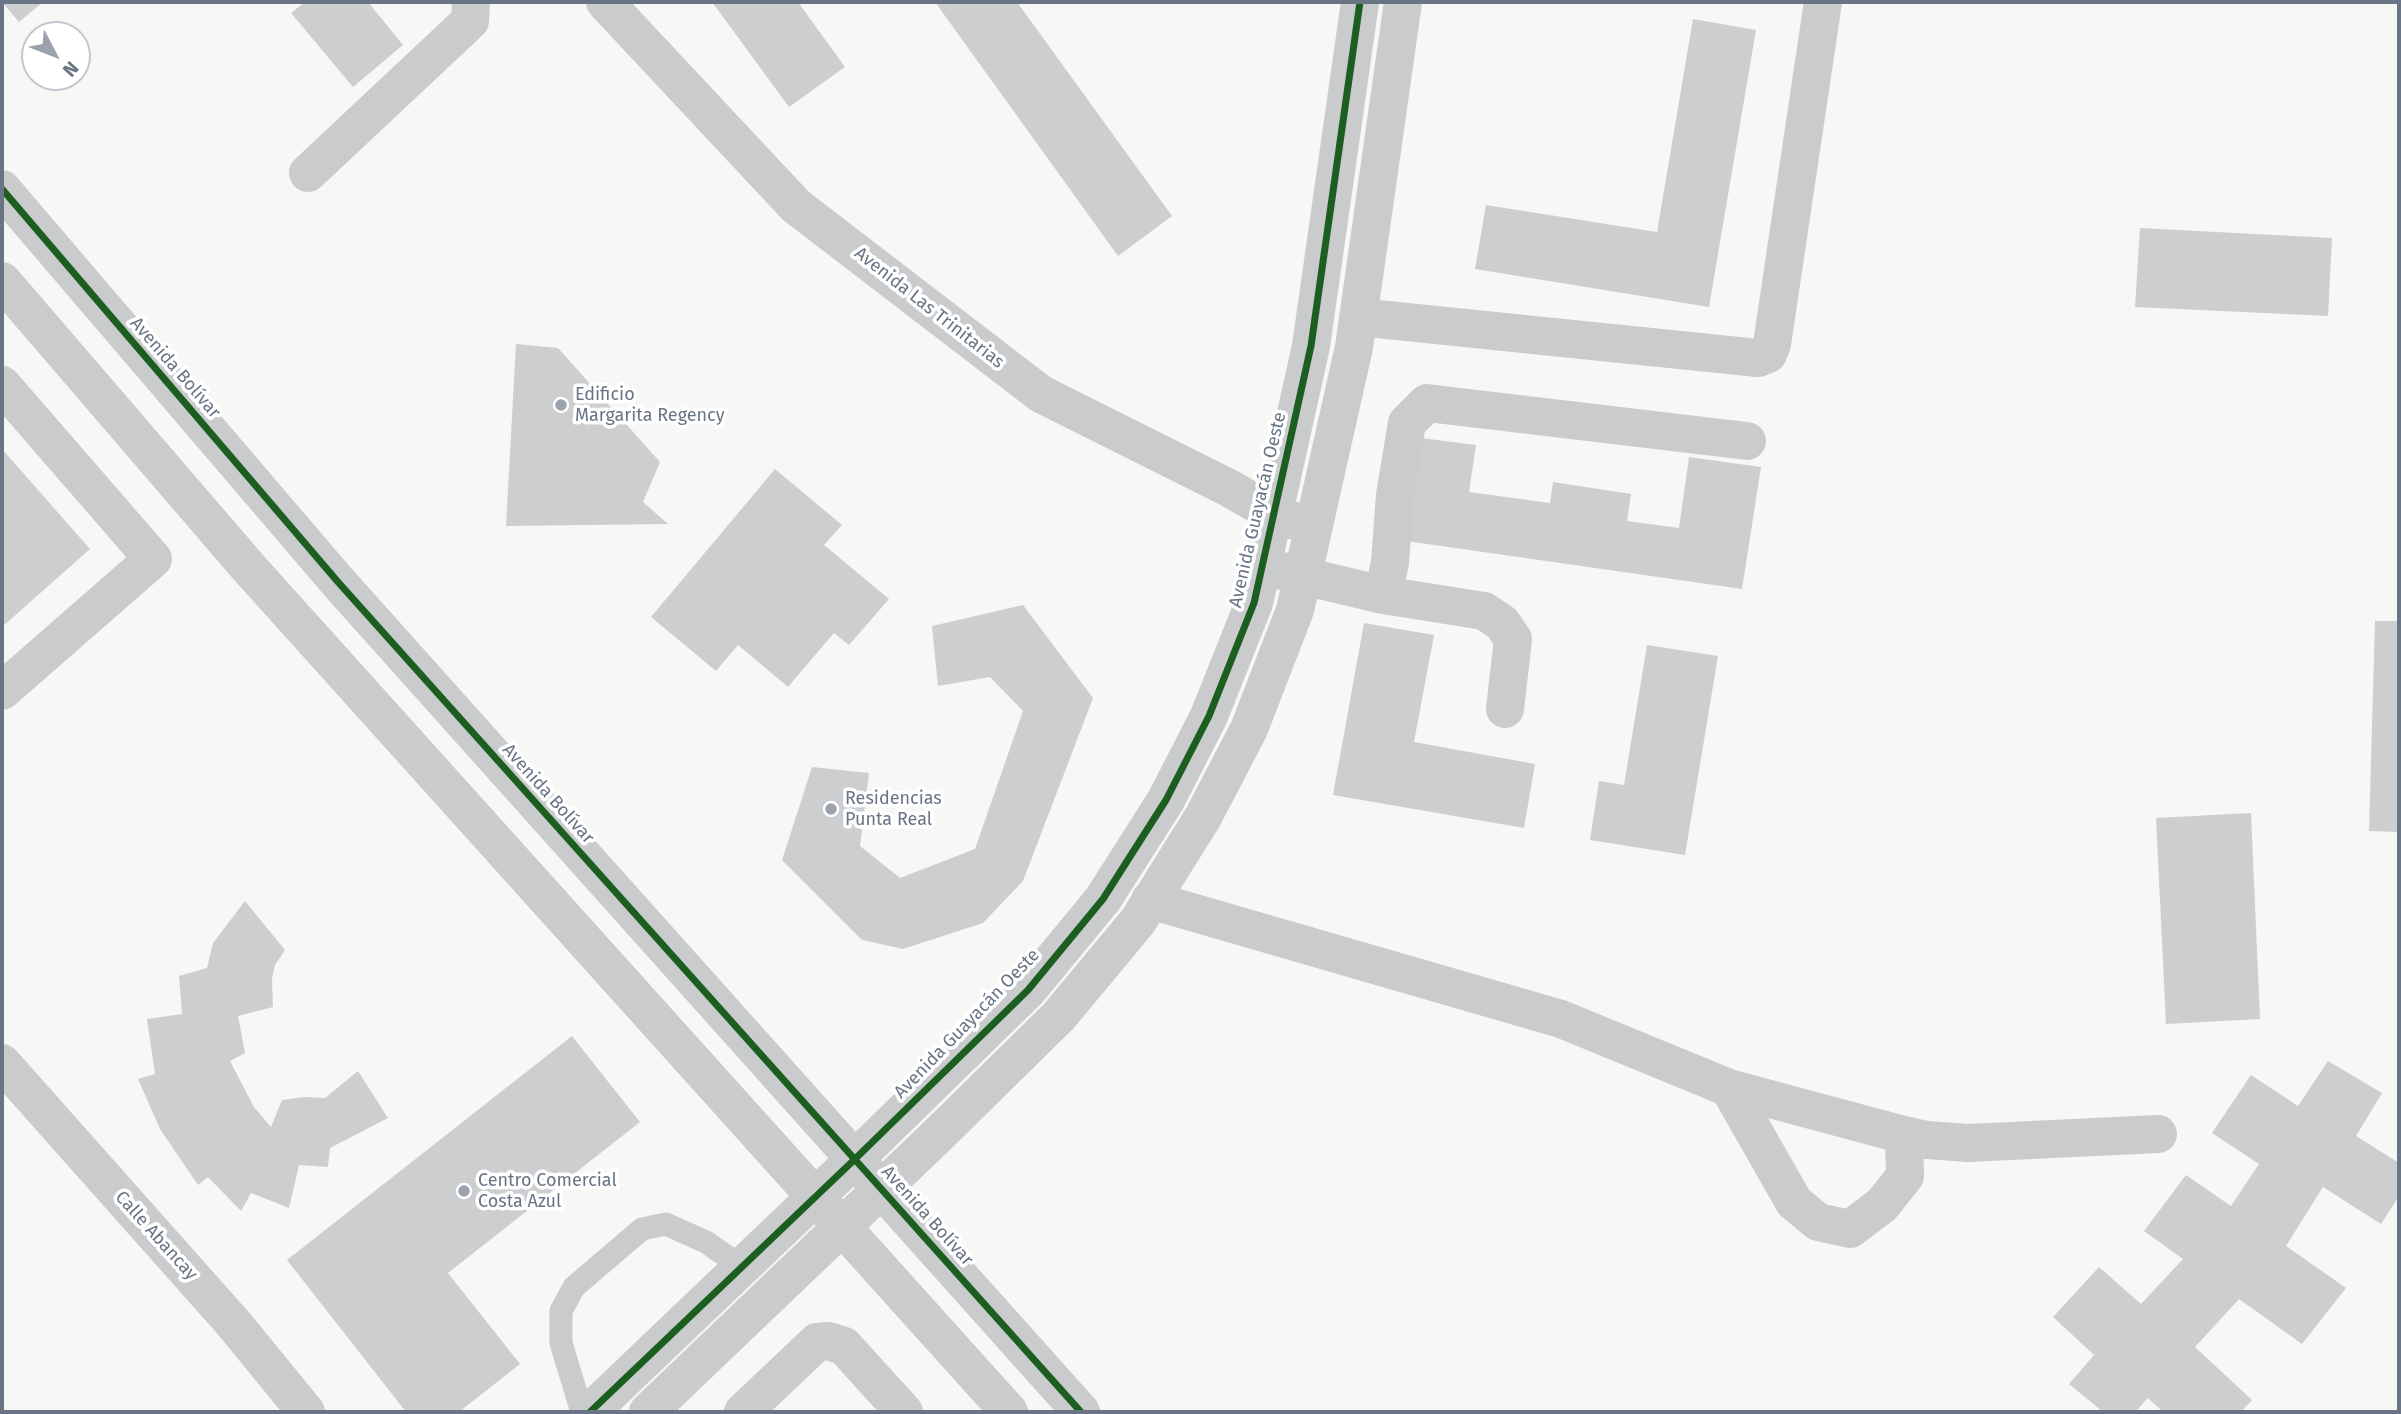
<!DOCTYPE html>
<meta charset="utf-8">
<style>
body{margin:0}
#map{position:relative;width:2401px;height:1414px;overflow:hidden;background:#f7f7f6;font-family:"Fira Sans",sans-serif}
canvas{display:block}
.frame{position:absolute;inset:0;border:4px solid #697584;pointer-events:none}
.north{position:absolute;left:21px;top:21px;width:70px;height:70px;box-sizing:border-box;background:#fff;border:2px solid #c3c8ce;border-radius:50%;rotate:132deg;font-size:19px;font-weight:700;line-height:28px;text-align:center;color:#697584}
.north::after{content:'';display:block;margin:auto;width:24px;height:32px;background:#9ba2ac;clip-path:polygon(50% 0,100% 100%,50% 72%,0 100%)}
</style>
<div id="map">
<canvas width="2401" height="1414"></canvas>
<div class="frame"></div>
<div class="north">N</div>
</div>
<script>
const c = document.querySelector('canvas').getContext('2d');
c.lineJoin = 'round';
function fillPath(path, color) { c.fillStyle = color; c.fill(path, 'evenodd'); }
const toPath = rows => new Path2D(rows.map(r => 'M' + r).join(''));
function stroke(path, color, width, dash) { c.strokeStyle = color; c.lineWidth = width; c.lineCap = dash ? 'butt' : 'round'; c.setLineDash(dash || []); c.stroke(path); }
function write(font, color, halo, rows, align = 'center') {
  c.font = font + ' "Fira Sans",sans-serif'; c.lineWidth = 7; c.setLineDash([]); c.textBaseline = 'middle'; c.strokeStyle = halo; c.fillStyle = color; for (const [text, x, y, turn = 0] of rows) {
    c.save(); c.translate(x, y); c.rotate((+turn || 0) * Math.PI / 180); c.textAlign = isNaN(turn) ? turn : align; if (halo) c.strokeText(text, 0, 0); c.fillText(text, 0, 0); c.restore();
  }
}
fillPath(toPath([
 [2,2,43,2,19,22],
 [305,2,368,2,403,45,353,87,291,13],
 [712,2,798,2,845,67,789,107],
 [935,2,1017,2,1172,216,1118,256],
 [1693,19,1756,30,1709,307,1475,269,1486,205,1657,232],
 [2140,228,2332,238,2328,316,2135,307],
 [516,344,558,348,660,462,643,502,668,524,506,526],
 [1421,438,1476,445,1469,492,1550,503,1553,482,1631,494,1627,521,1679,528,1689,457,1761,467,1742,589,1406,541],
 [2,449,90,549,2,627],
 [775,469,842,525,824,545,889,599,849,645,834,633,788,687,738,645,716,671,651,617],
 [1023,605,1093,698,1023,881,983,923,903,949,862,940,782,860,812,767,869,773,860,846,900,878,975,849,1023,711,990,677,938,686,932,626],
 [2375,621,2399,621,2399,832,2369,831],
 [1364,623,1434,635,1414,742,1535,764,1524,828,1333,795],
 [1647,645,1718,656,1685,855,1590,840,1599,781,1624,785],
 [2251,813,2260,1019,2166,1024,2156,818],
 [245,901,285,950,275,965,272,979,273,1007,238,1016,245,1053,230,1061,254,1107,271,1127,282,1100,305,1097,325,1098,358,1071,388,1118,330,1148,328,1167,299,1165,289,1208,251,1193,241,1211,208,1177,198,1185,160,1129,138,1079,155,1074,147,1019,182,1014,179,976,207,968,213,943],
 [572,1036,640,1122,448,1273,520,1364,459,1412,406,1412,287,1260],
 [2328,1061,2382,1093,2356,1136,2399,1163,2399,1196,2381,1224,2323,1187,2286,1246,2346,1288,2302,1344,2239,1299,2195,1347,2252,1400,2241,1412,2163,1412,2148,1398,2135,1412,2103,1412,2069,1384,2094,1355,2053,1317,2099,1267,2141,1304,2183,1259,2144,1231,2186,1175,2231,1206,2259,1164,2212,1133,2251,1075,2298,1106]
]), '#cdced0');
stroke(toPath([
 [582,1412,561,1343,561,1311,574,1287,642,1229,666,1224,706,1242,742,1267]
]), '#cacbcc', 23);
stroke(toPath([
 [605,2,796,206,1041,394,1229,488,1276,515,1298,522],
 [308,173,470,21,471,2],
 [1358,317,1758,358,1768,354,1772,344,1823,2],
 [2,385,153,559,2,691],
 [1278,570,1383,595,1390,563,1395,495,1407,423,1427,403,1747,441],
 [1383,595,1484,611,1502,623,1513,639,1505,709],
 [1150,900,1561,1019,1729,1088,1904,1135,1927,1140,1968,1143,2158,1134],
 [2,1063,234,1324,306,1412],
 [1729,1088,1794,1202,1818,1222,1850,1229,1882,1205,1905,1176,1904,1135],
 [590,1412,854,1160,1028,990,1103,899,1166,800,1209,716,1254,603,1311,346,1360,2],
 [648,1412,938,1135,1059,1016,1138,921,1203,817,1249,729,1295,610,1354,347,1403,2],
 [743,1412,817,1342,828,1341,844,1346,904,1412]
]), '#cacbcc', 38);
stroke(toPath([
 [2,189,338,582,1081,1412],
 [2,281,249,568,1009,1412]
]), '#cacbcc', 38);
stroke(toPath([
 [2,189,338,582,1081,1412],
 [590,1412,854,1160,1028,990,1103,899,1166,800,1209,716,1254,603,1311,346,1360,2]
]), '#1b5e20', 7);
for (const [x, y, r, color] of [
 [561,405,7,"#9ba2ac"],
 [831,809,7,"#9ba2ac"],
 [464,1191,7,"#9ba2ac"]
]) { const dot = new Path2D(); dot.arc(x, y, r, 0, 2 * Math.PI); c.fillStyle = color; c.fill(dot); stroke(dot, '#fff', 2.5); }
write('18px', '#697584', '#fff', [
 ["Avenida Las Trinitarias",929,308,38],
 ["Avenida Bolívar",175,368,49],
 ["Avenida Guayacán Oeste",1258,510,-77],
 ["Avenida Bolívar",548,794,48],
 ["Avenida Guayacán Oeste",967,1024,-46],
 ["Avenida Bolívar",927,1216,48],
 ["Calle Abancay",156,1236,48]
]);
write('18px', '#697584', '#fff', [
 ["Edificio",575,395],
 ["Margarita Regency",575,416],
 ["Residencias",845,799],
 ["Punta Real",845,820],
 ["Centro Comercial",478,1181],
 ["Costa Azul",478,1202]
], 'left');
</script>
